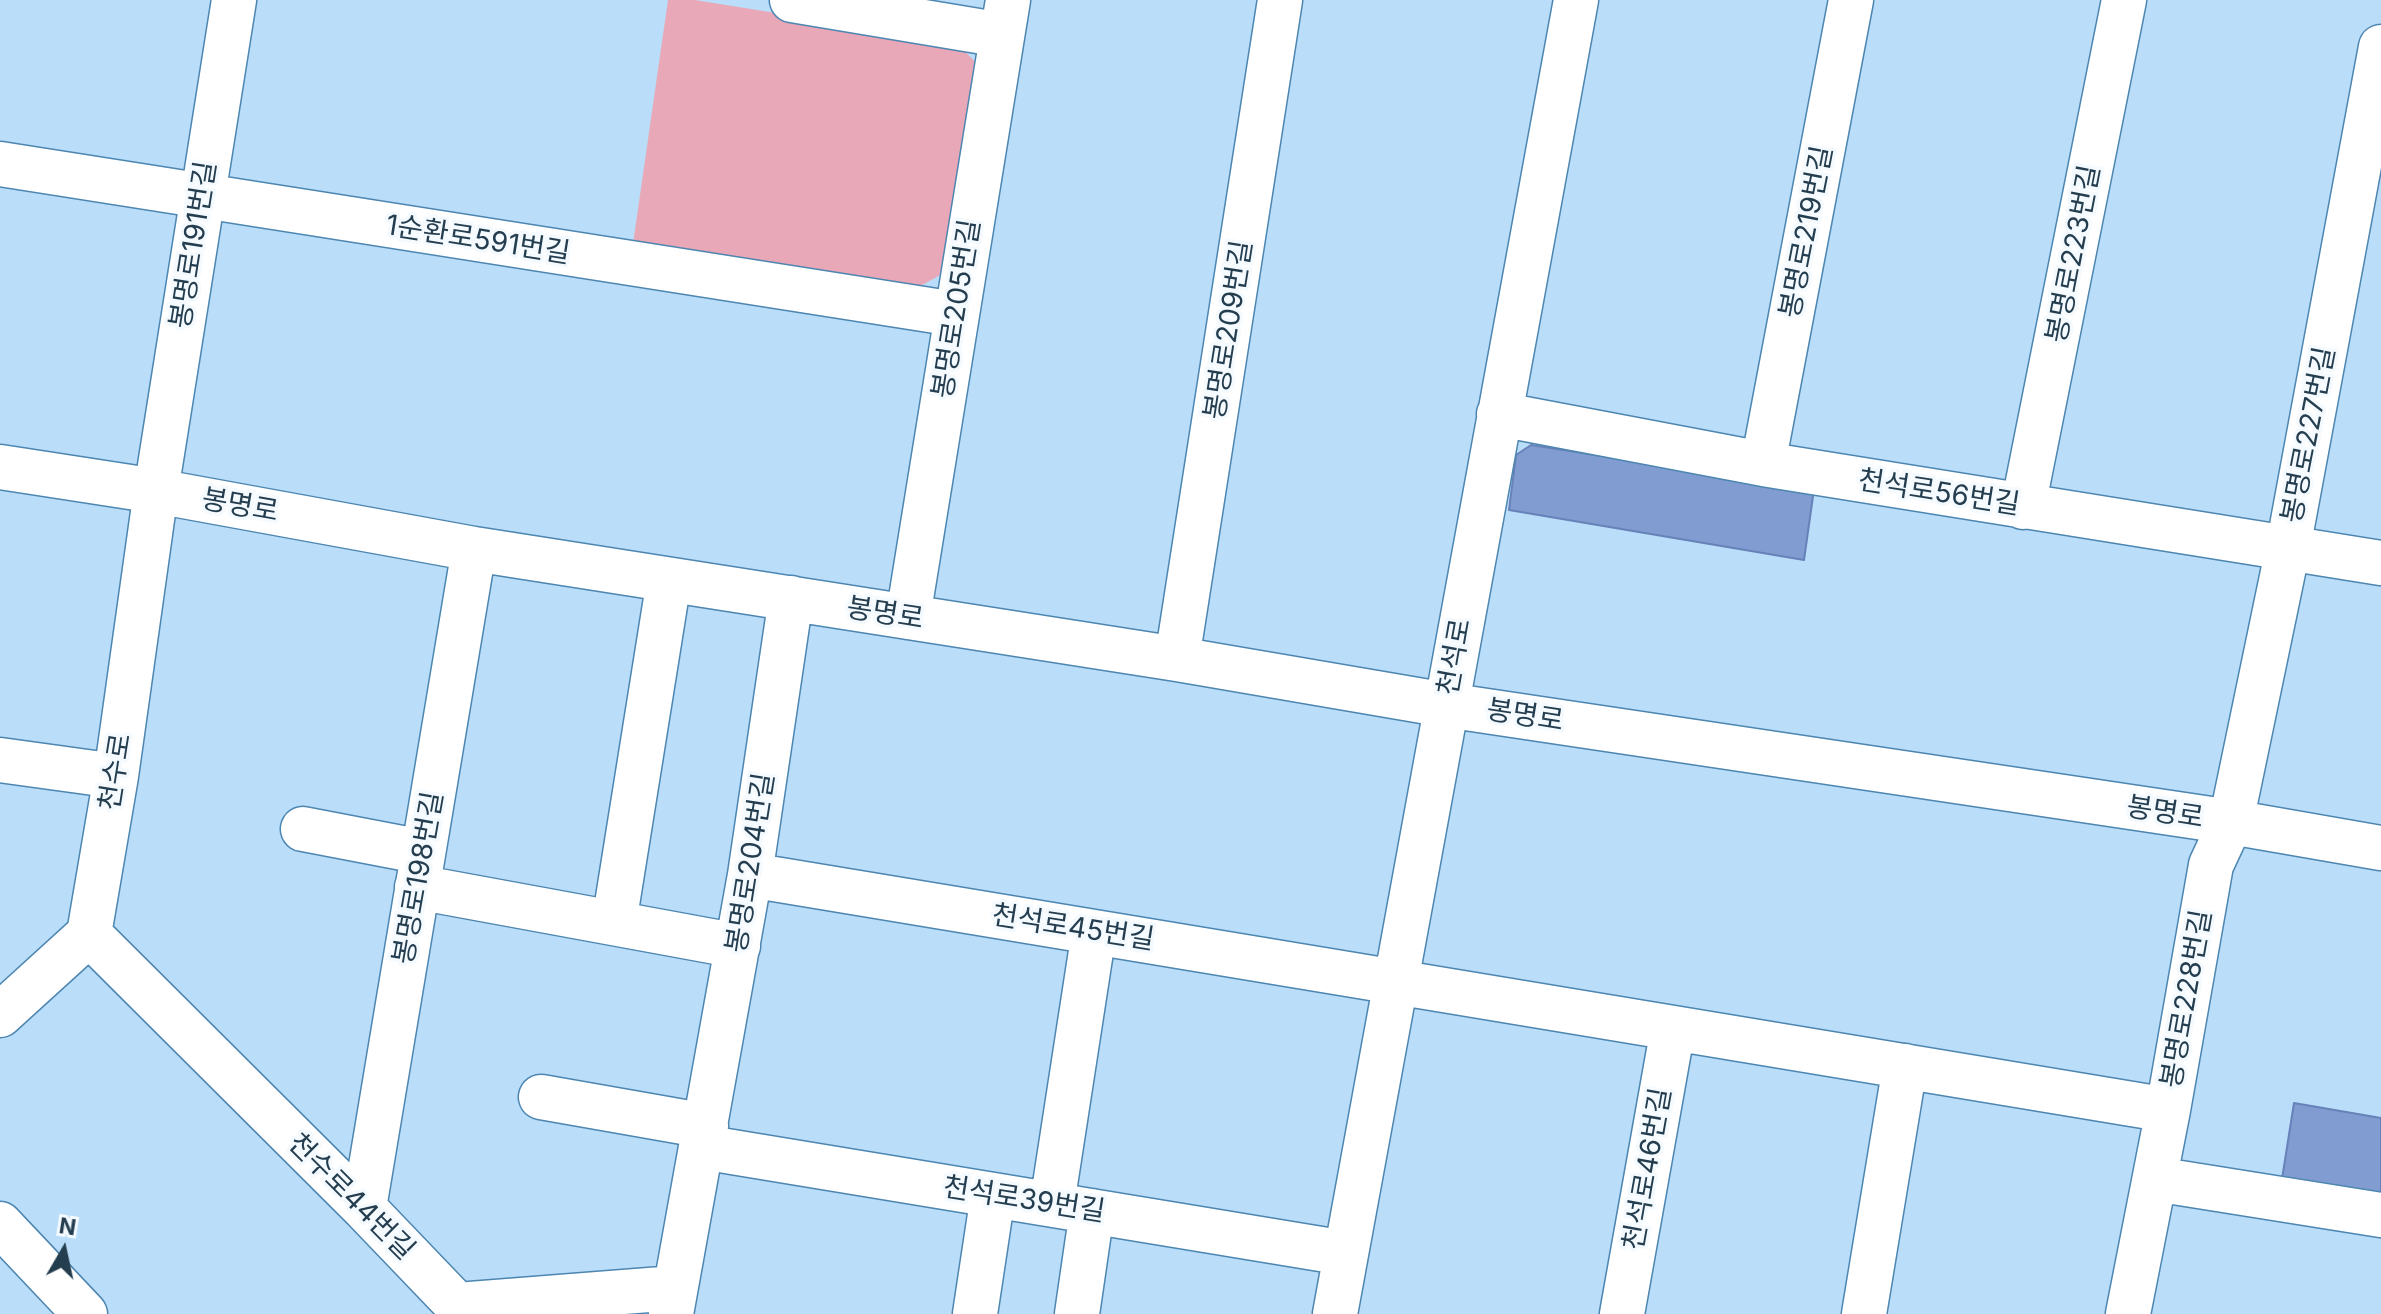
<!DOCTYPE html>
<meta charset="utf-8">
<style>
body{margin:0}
#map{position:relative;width:2381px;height:1314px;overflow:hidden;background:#baddf9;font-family:Inter,sans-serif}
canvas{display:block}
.north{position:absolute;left:24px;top:1210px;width:80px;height:80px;-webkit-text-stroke:6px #f4fafe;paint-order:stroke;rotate:9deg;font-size:22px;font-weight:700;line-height:32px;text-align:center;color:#243d4f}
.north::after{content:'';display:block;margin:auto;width:28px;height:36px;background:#243d4f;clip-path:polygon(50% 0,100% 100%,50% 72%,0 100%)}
</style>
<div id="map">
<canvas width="2381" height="1314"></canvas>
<div class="north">N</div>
</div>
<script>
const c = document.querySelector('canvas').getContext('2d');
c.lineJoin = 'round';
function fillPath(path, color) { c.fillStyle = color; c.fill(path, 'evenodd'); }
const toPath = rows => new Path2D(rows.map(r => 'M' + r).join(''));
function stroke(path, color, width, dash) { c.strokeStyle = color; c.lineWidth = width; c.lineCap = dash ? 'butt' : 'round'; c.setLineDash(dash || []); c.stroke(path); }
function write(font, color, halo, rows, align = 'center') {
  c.font = font + ' Inter,"Noto Sans KR",sans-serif'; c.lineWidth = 7; c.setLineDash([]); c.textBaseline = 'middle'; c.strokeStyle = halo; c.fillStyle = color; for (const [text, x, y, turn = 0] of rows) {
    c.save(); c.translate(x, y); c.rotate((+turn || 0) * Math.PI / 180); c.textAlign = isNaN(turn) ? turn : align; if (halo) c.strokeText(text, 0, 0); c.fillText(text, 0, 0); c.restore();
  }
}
fillPath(toPath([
 [668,0,695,0,956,42,981,68,953,268,913,290,633,244]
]), '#e9a8b8');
const building = toPath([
 [1531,445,1814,489,1804,560,1509,510,1516,455,1531,445],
 [2294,1103,2381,1118,2381,1196,2282,1179,2294,1103]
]);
fillPath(building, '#809cd1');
stroke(building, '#6682b8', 2);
const minor = toPath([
 [792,0,1002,35],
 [0,164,955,314],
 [1499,414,1763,464,2381,563],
 [1763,464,1851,0],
 [0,467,156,491,474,549,1177,659,1446,705,2231,822,2381,848],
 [2023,507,2124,0],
 [908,617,1008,0],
 [1177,659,1280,0],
 [0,760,116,776],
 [303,829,423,852],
 [750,875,2168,1110],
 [417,887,738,946],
 [614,923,669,580],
 [89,934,364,1208,457,1305,675,1288],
 [0,1015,89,934,116,776,156,491,234,0],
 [541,1097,706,1126],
 [702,1147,1345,1253],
 [2155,1179,2381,1215],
 [1052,1204,1094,932],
 [364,1208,474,549],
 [0,1224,85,1314],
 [671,1314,750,875,791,598],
 [975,1314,993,1195],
 [1077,1314,1092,1211],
 [1335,1314,1576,0],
 [1622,1314,1673,1028],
 [1864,1314,1905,1066],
 [2128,1314,2168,1110,2211,865,2231,822,2288,548,2381,47]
]);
stroke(minor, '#4d86b1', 47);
stroke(minor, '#fff', 44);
write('28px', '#243d4f', '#f4fafe', [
 ["봉명로219번길",1807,232,-79],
 ["1순환로591번길",478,240,9],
 ["봉명로191번길",194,245,-81],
 ["봉명로223번길",2074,254,-79],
 ["봉명로205번길",957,309,-81],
 ["봉명로209번길",1229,330,-81],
 ["봉명로227번길",2309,435,-79],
 ["천석로56번길",1939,493,9],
 ["봉명로",240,506,10],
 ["봉명로",885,614,9],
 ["천석로",1455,657,-80],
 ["봉명로",1525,716,9],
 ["천수로",116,772,-81],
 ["봉명로",2165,813,9],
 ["봉명로204번길",751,863,-81],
 ["봉명로198번길",419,878,-80],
 ["천석로45번길",1073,928,9],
 ["봉명로228번길",2187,999,-80],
 ["천석로46번길",1648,1169,-80],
 ["천수로44번길",351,1197,45],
 ["천석로39번길",1024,1200,9]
]);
</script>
